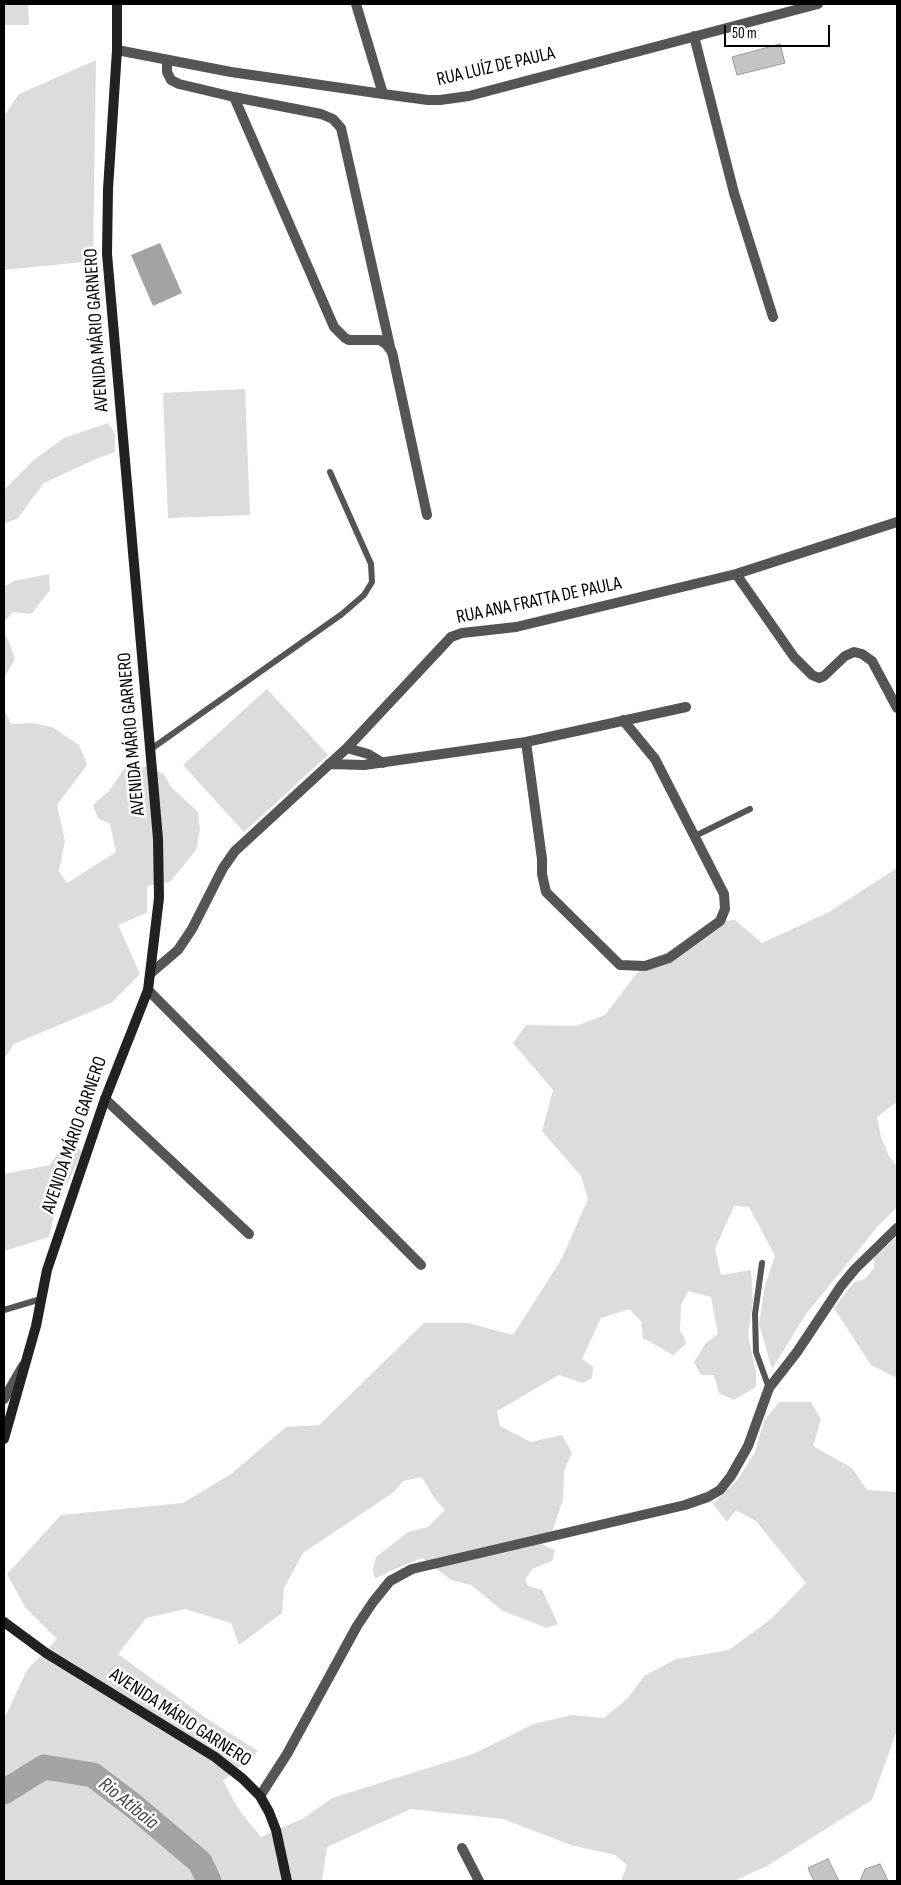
<!DOCTYPE html>
<meta charset="utf-8">
<style>
body{margin:0}
#map{position:relative;width:901px;height:1885px;overflow:hidden;background:#fff;font-family:"Sofia Sans Condensed",sans-serif}
canvas{display:block}
.frame{position:absolute;inset:0;border:5px solid #000;pointer-events:none}
.scale{position:absolute;left:724px;top:25px;width:106px;height:22px;box-sizing:border-box;border:2px solid #000;border-top:0;padding-left:6px;font-size:15px;line-height:18px;white-space:nowrap;color:#000;-webkit-text-stroke:4px #fff;paint-order:stroke}
</style>
<div id="map">
<canvas width="901" height="1885"></canvas>
<div class="frame"></div>
<div class="scale">50 m</div>
</div>
<script>
const c = document.querySelector('canvas').getContext('2d');
c.lineJoin = 'round';
function fillPath(path, color) { c.fillStyle = color; c.fill(path, 'evenodd'); }
const toPath = rows => new Path2D(rows.map(r => 'M' + r).join(''));
function stroke(path, color, width, dash) { c.strokeStyle = color; c.lineWidth = width; c.lineCap = dash ? 'butt' : 'round'; c.setLineDash(dash || []); c.stroke(path); }
function write(font, color, halo, rows, align = 'center') {
  c.font = font + ' "Sofia Sans Condensed",sans-serif'; c.lineWidth = 5; c.setLineDash([]); c.textBaseline = 'middle'; c.strokeStyle = halo; c.fillStyle = color; for (const [text, x, y, turn = 0] of rows) {
    c.save(); c.translate(x, y); c.rotate((+turn || 0) * Math.PI / 180); c.textAlign = isNaN(turn) ? turn : align; if (halo) c.strokeText(text, 0, 0); c.fillText(text, 0, 0); c.restore();
  }
}
fillPath(toPath([
 [4,4,28,4,29,25,4,25],
 [96,60,93,261,4,270,4,116,19,94],
 [245,389,250,515,168,518,163,393],
 [108,423,115,434,115,452,96,459,44,483,18,518,4,524,4,490,35,459,64,438],
 [49,574,50,590,31,614,13,612,4,622,4,587,14,581],
 [4,632,9,642,15,659,4,678],
 [267,689,328,755,244,832,183,765],
 [4,709,11,724,33,723,52,727,79,745,87,765,57,805,65,841,59,871,67,883,116,852,110,824,98,818,93,805,109,791,126,766,148,767,164,774,171,787,198,812,200,830,196,850,170,882,147,886,147,913,118,925,140,974,111,1003,14,1044,4,1059],
 [897,868,897,1103,894,1104,877,1117,881,1137,889,1156,897,1167,897,1207,878,1226,806,1314,772,1369,759,1324,765,1285,775,1256,749,1207,734,1206,715,1249,721,1275,751,1270,753,1300,748,1335,756,1372,756,1387,734,1400,719,1393,714,1375,701,1375,694,1362,706,1343,718,1334,711,1297,688,1291,681,1305,680,1331,684,1337,686,1344,673,1355,643,1338,641,1321,629,1309,601,1318,582,1359,593,1367,592,1378,583,1383,559,1375,497,1411,500,1426,531,1442,562,1435,572,1453,564,1471,563,1500,553,1529,541,1544,555,1550,552,1561,532,1569,525,1580,528,1586,542,1590,558,1624,547,1628,503,1611,471,1585,451,1580,422,1558,388,1572,375,1579,373,1569,376,1557,408,1532,428,1527,445,1510,435,1499,422,1477,403,1481,394,1492,303,1553,284,1588,282,1613,239,1645,231,1623,185,1609,146,1618,118,1654,209,1720,258,1751,223,1781,239,1810,261,1837,304,1818,332,1798,473,1754,534,1724,572,1715,604,1718,628,1698,644,1676,676,1659,729,1650,771,1619,806,1583,756,1521,736,1510,727,1522,713,1504,738,1479,755,1452,764,1421,779,1402,811,1402,821,1420,813,1446,852,1468,867,1490,897,1492,897,1730,872,1800,767,1866,734,1881,621,1881,627,1865,615,1855,571,1845,503,1819,411,1809,327,1847,322,1881,4,1881,4,1719,27,1670,57,1639,25,1607,7,1574,61,1515,183,1503,231,1474,286,1427,319,1425,424,1323,468,1323,513,1335,561,1260,588,1199,581,1176,542,1131,553,1090,513,1043,526,1025,576,1026,605,1015,637,973,712,922,735,920,762,943,829,912],
 [71,1142,82,1152,70,1178,58,1200,49,1237,4,1251,4,1174,50,1165,62,1146],
 [897,1236,897,1378,871,1365,834,1308,854,1282,865,1279,874,1268,874,1257]
]), '#dcdcdc');
fillPath(toPath([
 [160,243,182,293,153,306,131,255]
]), '#a3a3a3');
stroke(toPath([
 [4,1792,44,1767,93,1775,135,1807,200,1862,209,1881]
]), '#a3a3a3', 25);
const building = toPath([
 [780,44,785,63,737,75,732,57,780,44],
 [828,1859,839,1881,814,1881,808,1868,828,1859],
 [880,1864,888,1881,860,1881,865,1869,880,1864]
]);
fillPath(building, '#c4c4c4');
stroke(building, '#999', 1);
stroke(toPath([
 [151,749,342,614,364,595,372,582,371,564,330,472],
 [695,836,750,809],
 [762,1263,755,1314,756,1352,769,1388],
 [4,1310,41,1299]
]), '#555', 6);
stroke(toPath([
 [356,4,383,94],
 [694,36,734,193,773,317],
 [117,50,231,72,383,94,428,100,440,100,469,96,818,4],
 [167,60,167,72,171,80,179,84,234,97,321,114,333,119,341,128,391,351],
 [234,97,334,327,345,338,349,340,380,340,386,344,392,352,427,515],
 [736,574,794,657,812,675,819,678,824,676,845,656,854,652,862,654,872,661,897,708],
 [526,742,686,707],
 [347,748,368,754,383,763],
 [329,764,364,765,526,742,542,859,542,874,546,892,620,965,645,966,669,958,720,921,725,909,724,894,655,759,623,720],
 [151,973,178,950,192,929,223,868,235,851,347,748,451,637,462,633,516,627,736,574,897,522],
 [148,990,421,1265],
 [105,1099,249,1234],
 [4,1399,23,1366],
 [260,1796,287,1754,357,1626,373,1602,390,1581,412,1569,685,1505,708,1497,720,1490,731,1476,748,1446,769,1388,797,1352,841,1286,855,1269,897,1228],
 [462,1848,479,1881]
]), '#555', 10);
stroke(toPath([
 [4,1439,36,1326,47,1270,105,1099,148,990,159,898,158,839,107,254,108,189,117,50,117,4],
 [4,1622,46,1653,215,1757,243,1779,260,1796,269,1812,276,1830,287,1881]
]), '#222', 10);
write('19px', '#000', '#fff', [
 ["RUA LUÍZ DE PAULA",496,67,-13],
 ["AVENIDA MÁRIO GARNERO",97,330,-94],
 ["RUA ANA FRATTA DE PAULA",539,601,-12],
 ["AVENIDA MÁRIO GARNERO",132,734,-95],
 ["AVENIDA MÁRIO GARNERO",75,1135,-71],
 ["AVENIDA MÁRIO GARNERO",180,1718,33]
]);
write('italic 20px', '#444', '#fff', [
 ["Rio Atibaia",128,1804,39]
]);
</script>
